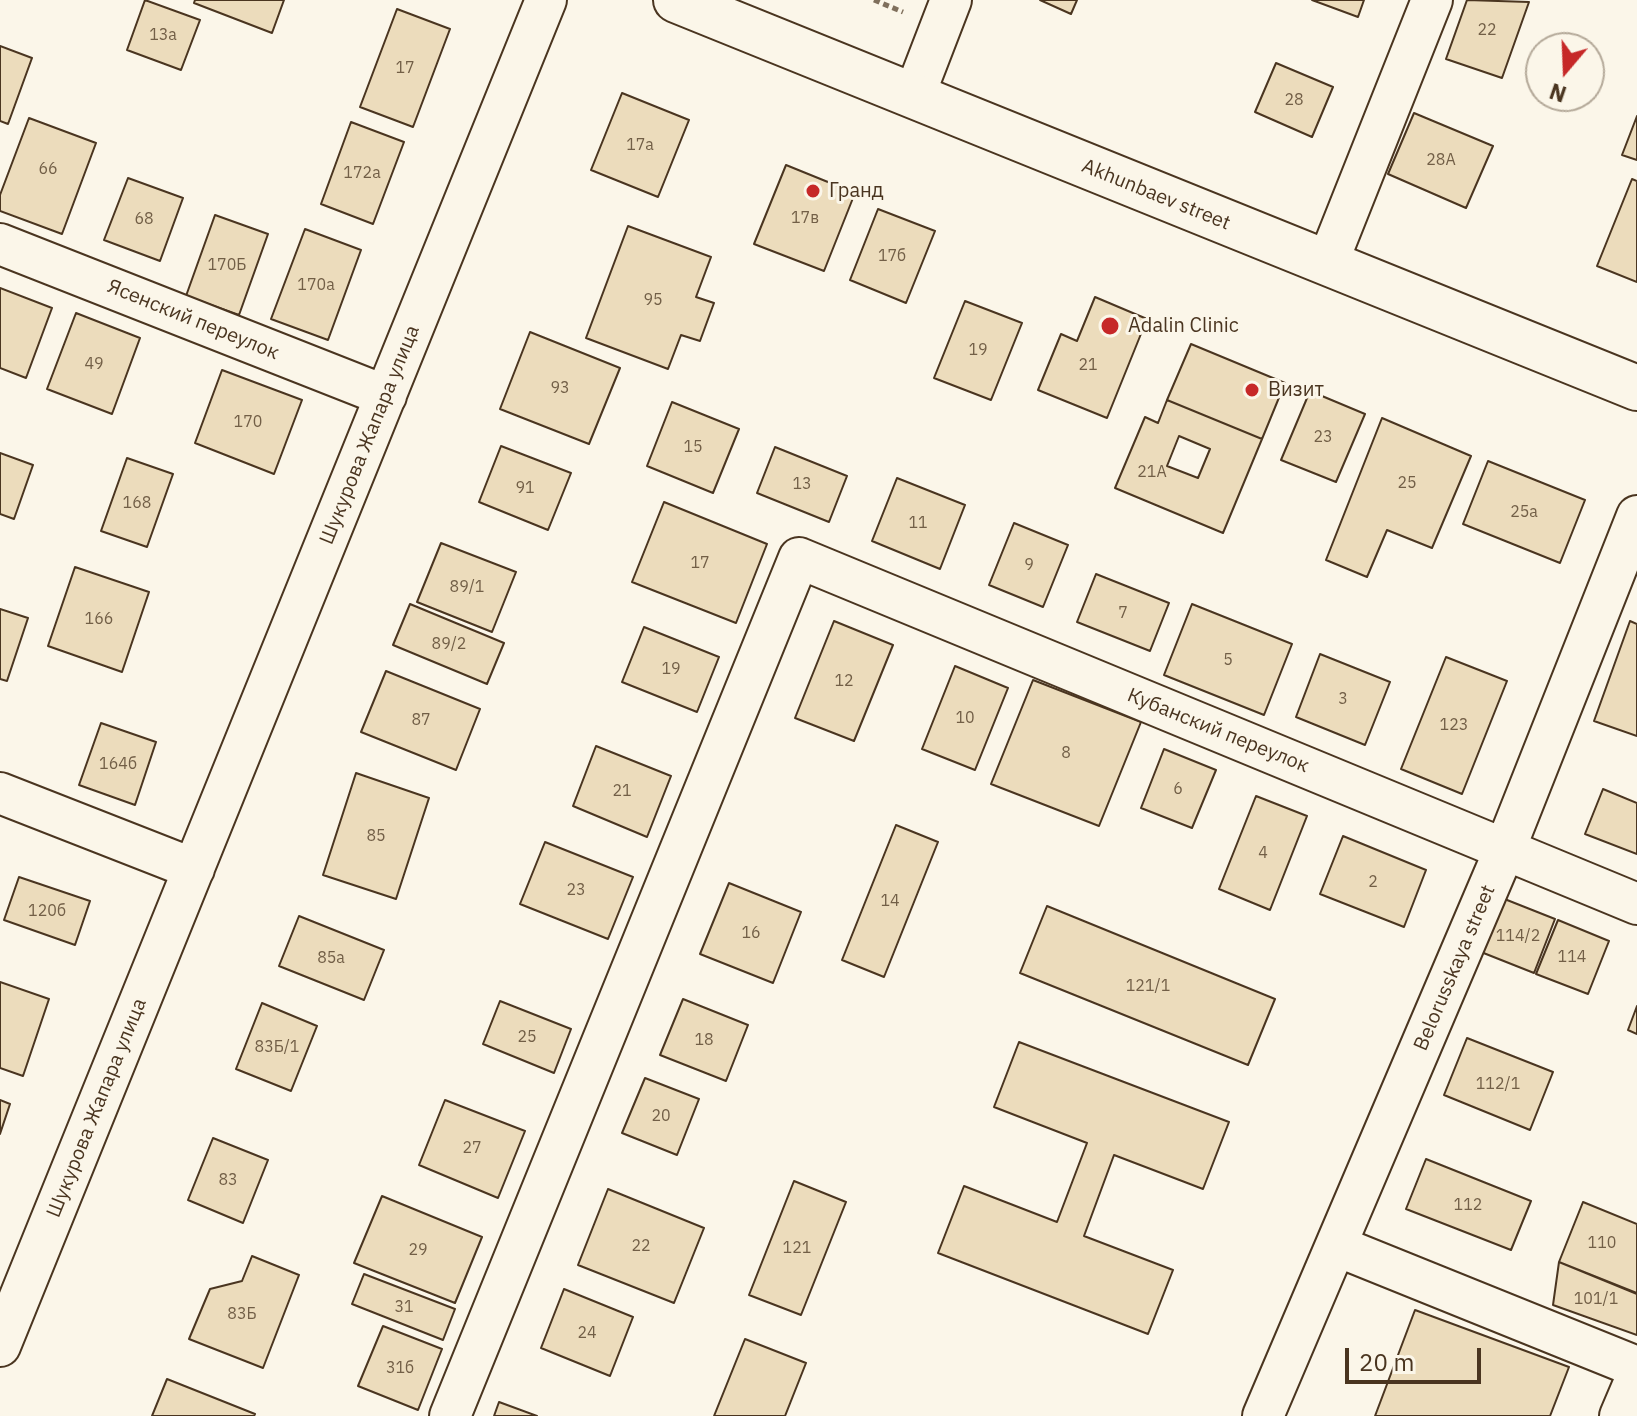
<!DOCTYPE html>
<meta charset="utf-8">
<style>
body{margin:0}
#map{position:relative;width:1637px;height:1416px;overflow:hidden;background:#fbf6e9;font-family:"IBM Plex Sans",sans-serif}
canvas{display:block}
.north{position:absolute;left:1525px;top:32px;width:80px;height:80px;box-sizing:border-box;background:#fbf6e9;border:2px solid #b4a999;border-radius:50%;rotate:199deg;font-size:22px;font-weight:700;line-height:32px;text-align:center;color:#4a3520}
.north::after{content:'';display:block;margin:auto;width:28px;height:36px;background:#c62828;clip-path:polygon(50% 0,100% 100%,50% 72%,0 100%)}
.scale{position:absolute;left:1345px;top:1348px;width:136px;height:36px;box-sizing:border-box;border:4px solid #4a3520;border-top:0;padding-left:10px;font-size:24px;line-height:28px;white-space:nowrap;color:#4a3520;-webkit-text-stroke:6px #fbf6e9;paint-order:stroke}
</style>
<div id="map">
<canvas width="1637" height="1416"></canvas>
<div class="north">N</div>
<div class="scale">20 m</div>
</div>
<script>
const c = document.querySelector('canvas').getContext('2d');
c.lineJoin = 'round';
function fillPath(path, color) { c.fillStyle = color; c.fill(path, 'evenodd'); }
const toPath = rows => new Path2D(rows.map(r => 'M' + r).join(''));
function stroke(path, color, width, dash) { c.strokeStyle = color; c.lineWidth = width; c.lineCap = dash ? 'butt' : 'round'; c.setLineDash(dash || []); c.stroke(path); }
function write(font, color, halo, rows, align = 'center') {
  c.font = font + ' "IBM Plex Sans",sans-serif'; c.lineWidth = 6; c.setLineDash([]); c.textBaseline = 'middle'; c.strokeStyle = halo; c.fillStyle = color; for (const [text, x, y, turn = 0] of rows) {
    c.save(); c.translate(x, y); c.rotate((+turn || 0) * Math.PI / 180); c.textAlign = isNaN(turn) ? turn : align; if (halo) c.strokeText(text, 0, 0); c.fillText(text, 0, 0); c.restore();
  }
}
const building = toPath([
 [145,0,200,20,181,70,127,50,145,0],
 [195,0,284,0,272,33,194,3,195,0],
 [1040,0,1077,0,1071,14,1040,0],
 [1312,0,1364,0,1358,17,1312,0],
 [1467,0,1529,2,1502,78,1446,59,1467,0],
 [397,9,450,29,413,127,360,107,397,9],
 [0,46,32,58,8,124,0,121,0,46],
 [1276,63,1333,87,1312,137,1255,112,1276,63],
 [622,93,689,120,658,197,591,170,622,93],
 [1414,113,1493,146,1466,208,1388,174,1414,113],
 [1637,116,1637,160,1622,155,1637,116],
 [29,118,96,143,62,234,0,211,0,195,29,118],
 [351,122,404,142,373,224,321,204,351,122],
 [786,165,855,193,824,271,754,244,786,165],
 [128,178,183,198,160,261,104,240,128,178],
 [1632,179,1637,181,1637,282,1597,266,1632,179],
 [878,209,935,231,906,303,850,280,878,209],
 [215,215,268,234,239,315,186,296,215,215],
 [628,226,711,257,696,297,714,303,700,341,681,335,668,369,586,338,628,226],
 [305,229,361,250,328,340,271,319,305,229],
 [0,288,52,308,26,378,0,368,0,288],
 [1095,297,1147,319,1107,418,1038,390,1061,334,1077,341,1095,297],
 [965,301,1022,323,991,400,934,378,965,301],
 [76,313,140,338,112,414,47,389,76,313],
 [530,332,620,368,589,444,500,409,530,332],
 [1191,344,1285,383,1262,439,1167,400,1191,344],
 [222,370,302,400,274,474,195,443,222,370],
 [1310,391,1365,414,1336,482,1281,460,1310,391],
 [1167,400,1262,439,1223,533,1115,488,1145,417,1158,423,1167,400],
 [1179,436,1210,449,1198,478,1167,466,1179,436],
 [672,402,739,429,713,493,647,466,672,402],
 [1382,418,1471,456,1432,548,1387,530,1367,577,1326,560,1382,418],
 [501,446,571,473,548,530,479,502,501,446],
 [775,447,847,476,829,522,757,493,775,447],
 [0,453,33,465,14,519,0,514,0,453],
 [127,458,173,474,147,547,101,531,127,458],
 [1488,461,1585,500,1560,563,1463,524,1488,461],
 [897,478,965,505,940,569,872,541,897,478],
 [664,502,767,544,736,623,632,582,664,502],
 [1014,523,1068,545,1043,607,989,585,1014,523],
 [441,543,516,572,492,632,417,602,441,543],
 [75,567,149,592,122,672,48,646,75,567],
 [1096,574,1169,603,1150,651,1077,622,1096,574],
 [410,604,504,643,487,684,393,645,410,604],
 [1192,604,1292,644,1264,715,1164,675,1192,604],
 [0,609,28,618,7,681,0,679,0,609],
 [834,621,893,645,854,741,795,718,834,621],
 [1630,621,1637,624,1637,736,1594,721,1630,621],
 [644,627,719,657,697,712,622,682,644,627],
 [1320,654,1390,682,1365,745,1296,717,1320,654],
 [1446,657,1507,681,1462,794,1401,769,1446,657],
 [955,666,1008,688,975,770,922,749,955,666],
 [386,671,480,709,456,770,361,732,386,671],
 [1033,680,1141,722,1099,826,991,784,1033,680],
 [101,723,156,742,135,805,79,785,101,723],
 [596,746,671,776,647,837,573,806,596,746],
 [1164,749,1216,770,1192,828,1141,808,1164,749],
 [356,773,429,798,396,899,323,875,356,773],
 [1603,789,1637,803,1637,854,1585,834,1603,789],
 [1256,796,1307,816,1270,910,1219,889,1256,796],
 [896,825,938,842,884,977,842,960,896,825],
 [1343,836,1426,870,1404,927,1320,894,1343,836],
 [545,842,633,877,608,939,520,904,545,842],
 [19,877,90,901,75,945,4,920,19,877],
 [729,883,801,912,773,983,700,954,729,883],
 [1502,898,1555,919,1534,973,1481,952,1502,898],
 [1047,906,1275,999,1248,1065,1020,973,1047,906],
 [299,916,384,950,364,1000,279,966,299,916],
 [1558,920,1609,941,1588,994,1536,974,1558,920],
 [0,982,49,999,23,1076,0,1068,0,982],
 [683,999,748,1025,726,1081,660,1055,683,999],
 [500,1001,571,1029,554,1073,483,1044,500,1001],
 [262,1003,317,1026,291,1091,236,1069,262,1003],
 [1637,1006,1637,1034,1628,1030,1637,1006],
 [1467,1038,1553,1072,1530,1130,1444,1095,1467,1038],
 [1019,1042,1229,1122,1203,1189,1114,1155,1084,1236,1173,1270,1148,1334,938,1253,964,1186,1057,1222,1087,1143,994,1107,1019,1042],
 [645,1078,699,1099,677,1155,622,1133,645,1078],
 [0,1100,10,1104,0,1134,0,1100],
 [445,1100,525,1131,498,1198,419,1165,445,1100],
 [213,1138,268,1160,243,1223,188,1200,213,1138],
 [1426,1159,1531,1201,1511,1250,1406,1209,1426,1159],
 [794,1181,846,1202,801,1315,749,1295,794,1181],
 [608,1189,704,1228,674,1303,578,1265,608,1189],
 [382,1196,482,1237,455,1303,354,1263,382,1196],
 [1583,1202,1637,1224,1637,1293,1559,1262,1583,1202],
 [252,1256,299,1275,263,1368,189,1339,210,1289,242,1281,252,1256],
 [1559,1262,1637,1294,1637,1335,1553,1305,1559,1262],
 [364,1274,455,1309,443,1340,352,1304,364,1274],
 [564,1289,633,1317,610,1376,541,1348,564,1289],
 [1415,1310,1569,1367,1550,1416,1375,1416,1415,1310],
 [383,1326,442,1349,418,1410,358,1386,383,1326],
 [745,1339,806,1363,785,1416,714,1416,745,1339],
 [167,1379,255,1414,254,1416,152,1416,167,1379],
 [499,1402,537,1416,494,1416,499,1402]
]);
fillPath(building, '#ecdcbc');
stroke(building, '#4a3520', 2);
const minor = toPath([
 [914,96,951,0],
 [0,244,386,396],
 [1327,264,1432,0],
 [0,793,194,869],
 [1337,1246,1637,1367],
 [0,1346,546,0],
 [450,1416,799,558,1637,904],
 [1263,1416,1505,849,1637,516],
 [1620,1416,1637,1376]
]);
const primary = toPath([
 [676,0,1637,388]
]);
stroke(minor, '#4a3520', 44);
stroke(primary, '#4a3520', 48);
stroke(toPath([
 [874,0,903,12]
]), '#7f6f5c', 5, [6, 4]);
stroke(minor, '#fbf6e9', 40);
stroke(primary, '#fbf6e9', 44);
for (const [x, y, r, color] of [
 [813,191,8,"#c62828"],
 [1110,326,10,"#c62828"],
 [1252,390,8,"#c62828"]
]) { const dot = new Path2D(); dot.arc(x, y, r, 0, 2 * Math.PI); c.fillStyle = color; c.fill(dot); stroke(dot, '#fbf6e9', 3); }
write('16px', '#725f47', null, [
 ["22",1487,30],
 ["13а",163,35],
 ["17",405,68],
 ["28",1294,100],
 ["17а",640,145],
 ["28А",1441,160],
 ["66",48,169],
 ["172а",362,173],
 ["17в",805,218],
 ["68",144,219],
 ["17б",892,256],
 ["170Б",227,265],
 ["170а",316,285],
 ["95",653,300],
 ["19",978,350],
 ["49",94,364],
 ["21",1088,365],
 ["93",560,388],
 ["170",248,422],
 ["23",1323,437],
 ["15",693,447],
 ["21А",1152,472],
 ["25",1407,483],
 ["13",802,484],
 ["91",525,488],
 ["168",137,503],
 ["25а",1524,512],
 ["11",918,523],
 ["17",700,563],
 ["9",1029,565],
 ["89/1",467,587],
 ["7",1123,613],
 ["166",99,619],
 ["89/2",449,644],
 ["5",1228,660],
 ["19",671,669],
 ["12",844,681],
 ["3",1343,699],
 ["10",965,718],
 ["87",421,720],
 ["123",1454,725],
 ["8",1066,753],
 ["164б",118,764],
 ["6",1178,789],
 ["21",622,791],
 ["85",376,836],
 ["4",1263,853],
 ["2",1373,882],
 ["23",576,890],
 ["14",890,901],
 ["120б",47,911],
 ["16",751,933],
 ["114/2",1518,936],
 ["114",1572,957],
 ["85а",331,958],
 ["121/1",1148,986],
 ["25",527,1037],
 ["18",704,1040],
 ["83Б/1",277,1047],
 ["112/1",1498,1084],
 ["20",661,1116],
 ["27",472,1148],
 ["83",228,1180],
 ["112",1468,1205],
 ["110",1602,1243],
 ["22",641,1246],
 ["121",797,1248],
 ["29",418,1250],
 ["101/1",1596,1299],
 ["31",404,1307],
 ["83Б",242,1314],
 ["24",587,1333],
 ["31б",400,1368]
]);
write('20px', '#4a3520', '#fbf6e9', [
 ["Гранд",829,191],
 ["Adalin Clinic",1128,326],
 ["Визит",1268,390]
], 'left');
write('20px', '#4a3520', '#fbf6e9', [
 ["Akhunbaev street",1156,195,22],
 ["Ясенский переулок",193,320,22],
 ["Шукурова Жапара улица",370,435,-68],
 ["Кубанский переулок",1218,731,22],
 ["Belorusskaya street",1455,968,-67],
 ["Шукурова Жапара улица",97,1108,-68]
]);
</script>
